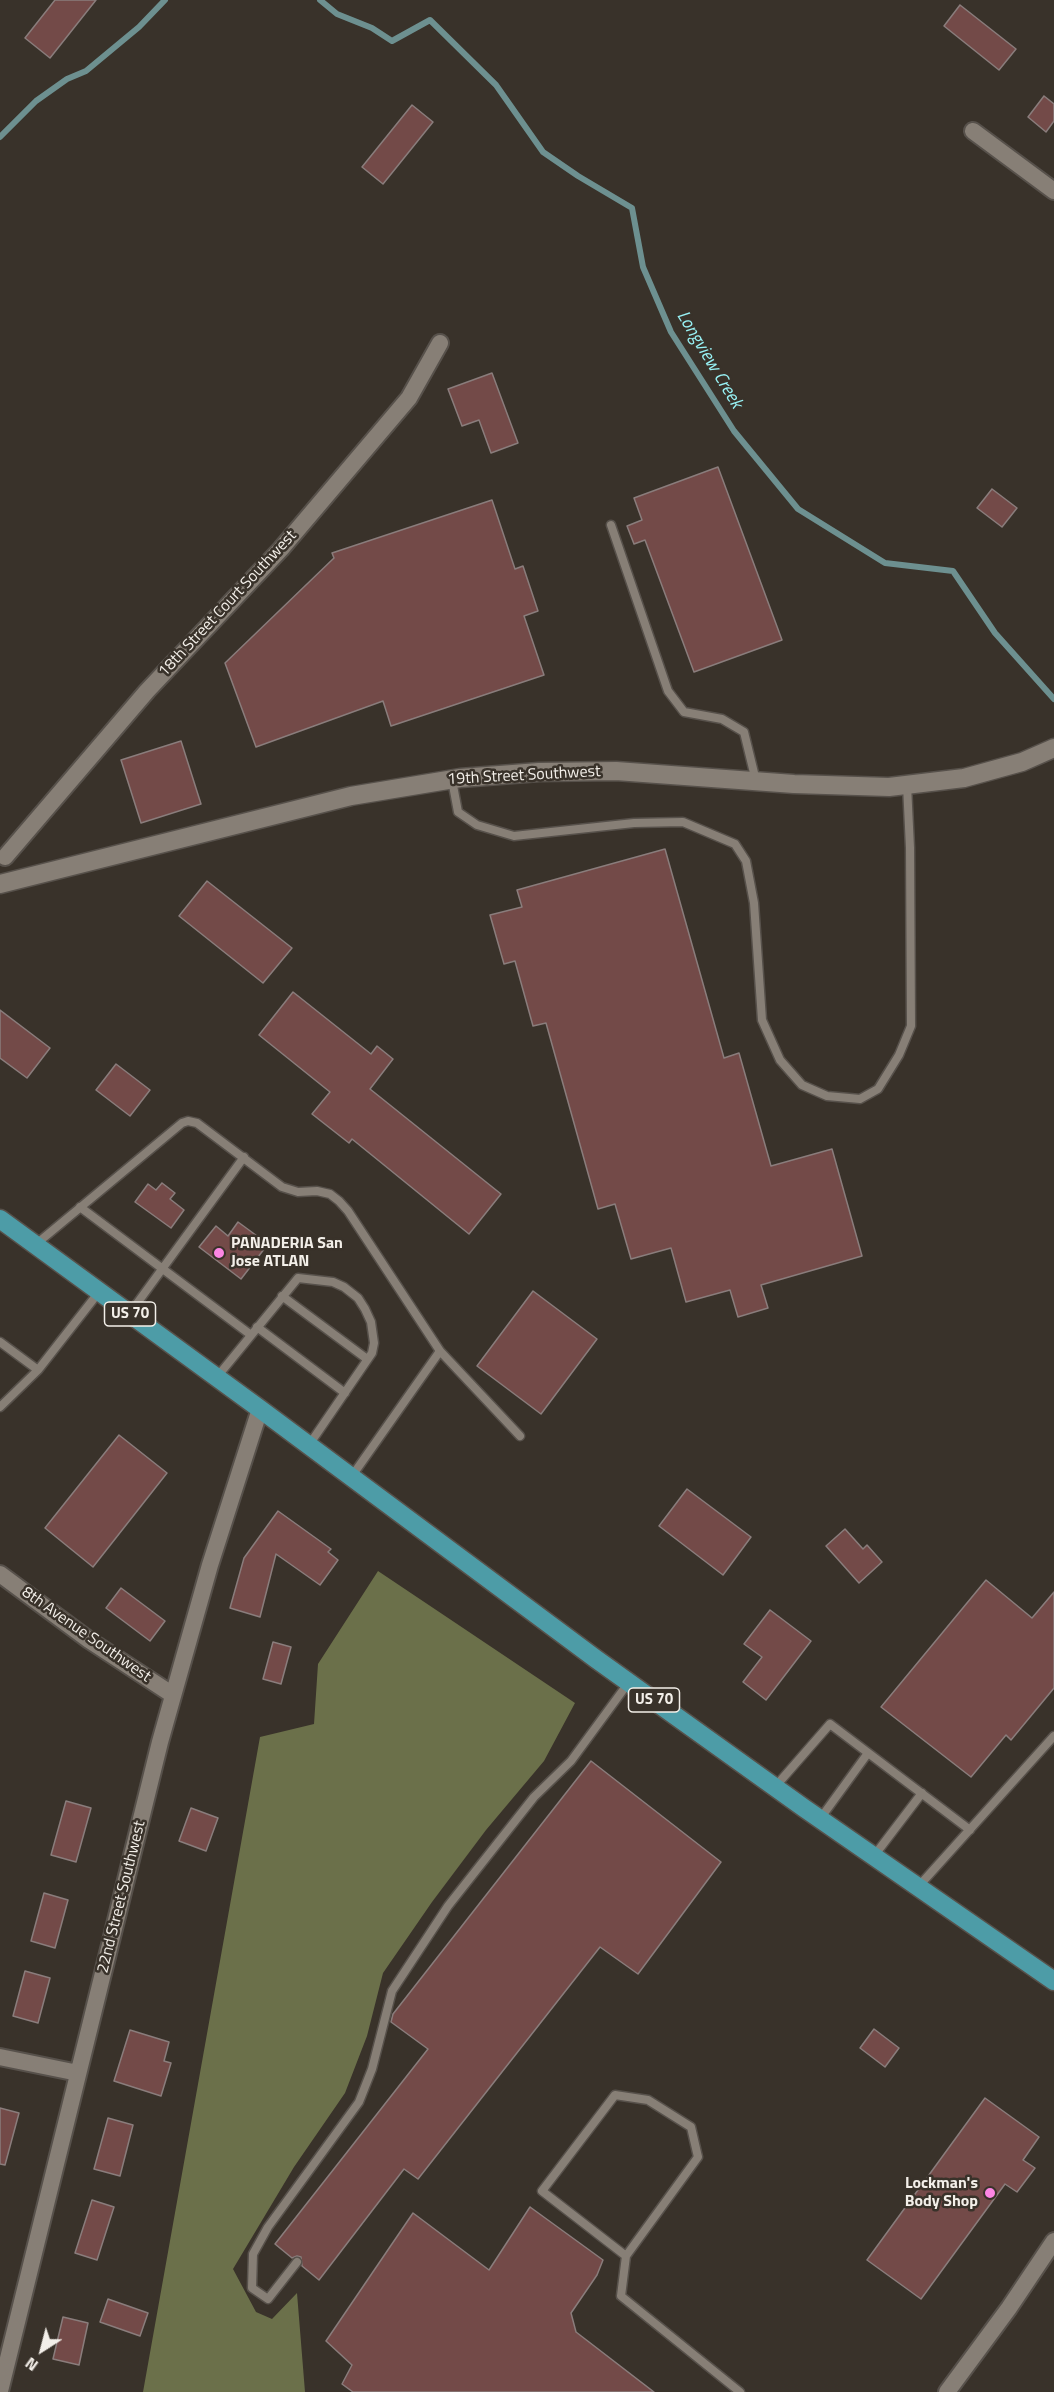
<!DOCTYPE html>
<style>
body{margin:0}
#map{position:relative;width:1054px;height:2392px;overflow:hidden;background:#39322a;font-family:"Titillium Web",sans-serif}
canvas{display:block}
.north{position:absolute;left:12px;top:2320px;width:60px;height:60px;-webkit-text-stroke:4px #39322a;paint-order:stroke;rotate:216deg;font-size:16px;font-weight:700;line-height:24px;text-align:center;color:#f3efe9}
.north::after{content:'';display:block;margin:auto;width:21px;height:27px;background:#f3efe9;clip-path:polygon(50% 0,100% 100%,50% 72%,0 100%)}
</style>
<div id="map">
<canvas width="1054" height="2392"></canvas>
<div class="north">N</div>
</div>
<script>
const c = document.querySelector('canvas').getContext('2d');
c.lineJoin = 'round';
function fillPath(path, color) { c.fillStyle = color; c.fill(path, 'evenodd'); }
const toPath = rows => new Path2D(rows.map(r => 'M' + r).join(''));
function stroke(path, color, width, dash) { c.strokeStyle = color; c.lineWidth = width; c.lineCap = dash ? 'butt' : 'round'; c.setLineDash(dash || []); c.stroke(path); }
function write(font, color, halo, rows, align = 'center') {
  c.font = font + ' "Titillium Web",sans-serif'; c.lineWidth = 5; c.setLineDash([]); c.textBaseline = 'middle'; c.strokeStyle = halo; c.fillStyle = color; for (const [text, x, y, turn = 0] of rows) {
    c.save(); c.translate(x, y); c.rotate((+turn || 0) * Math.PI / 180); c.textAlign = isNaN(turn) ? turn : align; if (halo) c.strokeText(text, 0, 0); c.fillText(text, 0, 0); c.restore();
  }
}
fillPath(toPath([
 [378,1571,575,1703,544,1761,486,1830,432,1902,383,1973,367,2036,345,2093,294,2167,233,2269,256,2312,272,2319,297,2293,305,2392,143,2392,260,1737,314,1724,318,1664]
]), '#6b704a');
stroke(toPath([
 [320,0,337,14,372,28,392,41,430,20,496,85,543,152,578,176,632,208,643,267,671,332,734,431,798,509,885,563,953,571,995,633,1054,699],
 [0,137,36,101,67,79,86,71,139,27,165,0]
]), '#6d9090', 6);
const building = toPath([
 [55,0,96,0,50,58,25,38,55,0],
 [960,5,1016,49,999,70,944,26,960,5],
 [1044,96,1054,104,1054,121,1046,132,1028,117,1044,96],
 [412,105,433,122,383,184,362,167,412,105],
 [492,373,518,443,491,453,479,420,462,426,448,389,492,373],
 [718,467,782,640,694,672,645,540,634,544,627,526,642,520,634,498,718,467],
 [992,489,1017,508,1002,527,977,508,992,489],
 [492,500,515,569,523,566,538,611,524,616,544,675,391,726,383,701,256,747,225,663,334,558,332,553,492,500],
 [181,741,201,804,141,823,121,760,181,741],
 [665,849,724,1058,739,1053,771,1166,832,1149,862,1256,761,1285,768,1308,738,1317,730,1290,686,1302,671,1248,631,1259,615,1204,598,1209,546,1023,533,1026,515,961,504,964,490,915,522,907,517,890,665,849],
 [207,881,292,948,263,983,179,916,207,881],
 [293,992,371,1054,377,1046,393,1059,370,1089,501,1194,469,1234,352,1139,349,1143,312,1114,330,1092,259,1035,293,992],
 [0,1010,50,1048,27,1078,0,1058,0,1010],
 [116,1064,150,1090,130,1116,96,1090,116,1064],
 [162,1183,175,1193,170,1199,184,1210,171,1228,135,1202,148,1184,156,1190,162,1183],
 [238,1222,268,1244,241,1279,199,1247,216,1226,228,1236,238,1222],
 [533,1291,597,1339,541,1414,477,1366,533,1291],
 [119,1435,167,1473,93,1567,45,1528,119,1435],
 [687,1489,751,1537,723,1575,659,1526,687,1489],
 [278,1511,331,1549,328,1552,338,1560,320,1585,276,1554,260,1617,230,1608,244,1558,278,1511],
 [845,1529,863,1549,867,1545,882,1562,859,1583,826,1546,845,1529],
 [986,1580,1032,1618,1054,1592,1054,1688,1011,1740,1006,1735,971,1777,881,1707,986,1580],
 [121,1588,165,1621,150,1641,106,1608,121,1588],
 [770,1610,811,1641,766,1700,743,1682,762,1657,744,1644,770,1610],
 [273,1642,291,1647,281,1684,263,1679,273,1642],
 [591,1761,721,1862,638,1974,600,1947,418,2179,404,2169,319,2280,302,2266,301,2257,297,2256,292,2258,275,2244,428,2049,391,2022,393,2014,591,1761],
 [66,1801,91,1808,76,1862,51,1855,66,1801],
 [191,1808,218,1818,206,1851,179,1841,191,1808],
 [44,1893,68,1900,55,1948,31,1941,44,1893],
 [25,1971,50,1978,38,2023,13,2016,25,1971],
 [874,2029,899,2048,885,2067,860,2048,874,2029],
 [130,2030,169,2042,164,2061,171,2063,161,2096,114,2081,130,2030],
 [985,2098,1039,2137,1023,2160,1035,2168,1017,2192,1005,2184,921,2299,867,2260,985,2098],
 [0,2108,19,2113,5,2165,0,2164,0,2108],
 [108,2118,133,2125,120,2176,94,2169,108,2118],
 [92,2200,114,2207,97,2260,75,2253,92,2200],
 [530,2207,603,2260,597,2275,571,2313,576,2332,654,2392,353,2392,342,2384,352,2365,326,2341,413,2213,489,2270,530,2207],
 [108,2299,148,2313,140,2336,100,2322,108,2299],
 [63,2317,88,2323,79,2365,53,2359,63,2317]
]);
fillPath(building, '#734a48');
stroke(building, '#8a7d7c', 1.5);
const lane = toPath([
 [611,525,668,691,684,712,722,719,744,732,756,781],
 [452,780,458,812,477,825,514,836,634,823,683,822,735,844,746,861,754,903,762,1020,780,1060,802,1085,827,1096,860,1099,878,1089,899,1055,911,1026,910,848,907,785],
 [80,1207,251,1335],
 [35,1245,182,1123,188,1121,197,1123,282,1187,298,1192,317,1191,330,1194,339,1201,348,1211,440,1351],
 [282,1296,367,1359],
 [130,1313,244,1157],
 [257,1327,345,1393],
 [0,1342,38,1370,99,1292],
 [217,1377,298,1278,333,1282,344,1287,358,1298,365,1309,371,1322,374,1343,372,1353,309,1445],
 [0,1407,38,1370],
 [352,1476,440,1351,520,1436],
 [775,1787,830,1724,970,1830],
 [820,1819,868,1753],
 [874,1856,922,1793],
 [918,1887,1054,1736],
 [626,2256,542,2191,615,2095,648,2100,691,2127,698,2157,626,2256,621,2296,740,2392],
 [297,2262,268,2299,252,2288,253,2254,268,2227,359,2102,372,2069,392,1991,448,1906,534,1797,571,1761,629,1682]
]);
const street = toPath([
 [973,131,1054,191],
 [5,857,147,691,281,549,409,398,440,343],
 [0,1574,89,1640,173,1695],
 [0,2057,78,2073],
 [0,2391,160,1742,210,1565,260,1409],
 [947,2392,1009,2308,1054,2241]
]);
const secondary = toPath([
 [0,884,351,796,460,778,539,772,616,771,794,784,889,787,964,778,1022,762,1054,748]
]);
const primary = toPath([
 [0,1219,260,1409,596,1659,804,1808,1054,1981]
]);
stroke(lane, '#57514b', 11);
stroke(street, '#57514b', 20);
stroke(secondary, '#57514b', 21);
stroke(primary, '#57514b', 21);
stroke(lane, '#877f76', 8);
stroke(street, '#877f76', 16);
stroke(secondary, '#877f76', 18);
stroke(primary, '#4d9ca7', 18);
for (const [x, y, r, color] of [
 [219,1253,6,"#fc86e3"],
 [990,2193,6,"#fc86e3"]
]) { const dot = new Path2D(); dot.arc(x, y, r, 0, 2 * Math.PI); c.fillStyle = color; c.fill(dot); stroke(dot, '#39322a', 2); }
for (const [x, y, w] of [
 [130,1314,51],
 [654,1700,51]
]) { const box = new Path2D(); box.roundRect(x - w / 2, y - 12, w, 24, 4.5); c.fillStyle = '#39322a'; c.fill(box); stroke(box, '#f3efe9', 1.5); }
write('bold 15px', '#f3efe9', null, [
 ["US 70",130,1314],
 ["US 70",654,1700]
]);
write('16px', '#f3efe9', '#39322a', [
 ["18th Street Court Southwest",228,604,-47],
 ["19th Street Southwest",524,776,-3],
 ["8th Avenue Southwest",86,1635,35],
 ["22nd Street Southwest",122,1897,-76]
]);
write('bold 16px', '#f3efe9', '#39322a', [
 ["PANADERIA San",231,1244],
 ["Jose ATLAN",231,1262],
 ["Lockman's",978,2184,"right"],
 ["Body Shop",978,2202,"right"]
], 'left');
write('italic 18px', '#98f2f5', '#39322a', [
 ["Longview Creek",709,360,59]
]);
</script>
